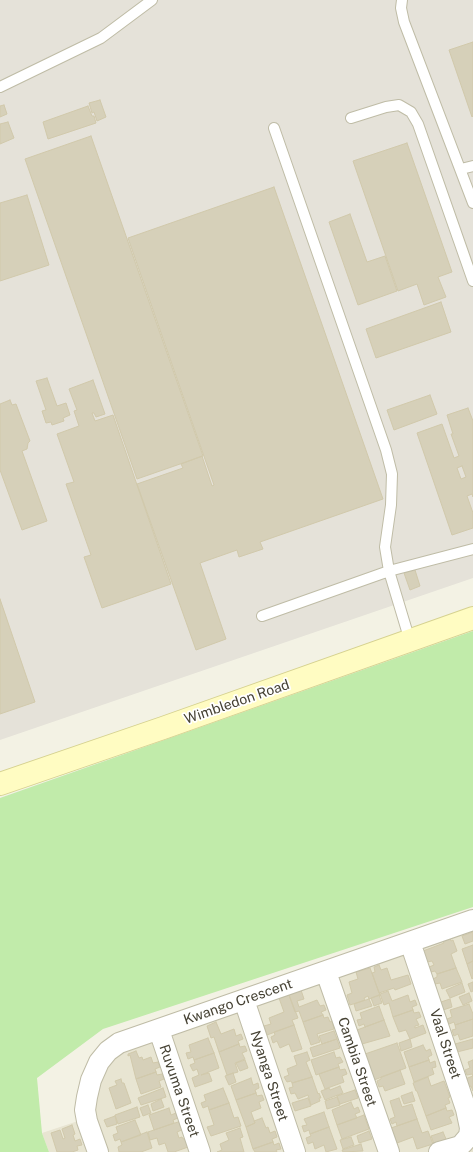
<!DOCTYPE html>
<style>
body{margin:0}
canvas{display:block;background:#f3f2e4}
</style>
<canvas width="473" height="1152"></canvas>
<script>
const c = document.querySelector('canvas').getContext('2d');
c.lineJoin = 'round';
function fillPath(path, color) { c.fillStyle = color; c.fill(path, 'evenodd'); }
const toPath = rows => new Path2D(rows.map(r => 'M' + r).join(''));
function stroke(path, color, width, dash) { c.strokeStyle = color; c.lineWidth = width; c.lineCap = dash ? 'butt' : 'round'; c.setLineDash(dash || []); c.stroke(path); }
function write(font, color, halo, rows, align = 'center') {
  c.font = font + ' "Public Sans",sans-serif'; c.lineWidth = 3.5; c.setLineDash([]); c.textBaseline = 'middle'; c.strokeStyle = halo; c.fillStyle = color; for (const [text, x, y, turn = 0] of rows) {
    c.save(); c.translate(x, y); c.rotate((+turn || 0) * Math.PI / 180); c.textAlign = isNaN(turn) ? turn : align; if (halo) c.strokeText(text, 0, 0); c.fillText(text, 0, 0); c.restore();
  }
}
fillPath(toPath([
 [473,918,473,1152,49,1152,42,1133,81,1120,95,1060]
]), '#e8e5d2');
fillPath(toPath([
 [0,0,473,0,473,578,0,740]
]), '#e5e2d9');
fillPath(toPath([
 [473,631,473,907,103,1029,37,1078,42,1133,49,1152,0,1152,0,798]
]), '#c1ebaa');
const building = toPath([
 [473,42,473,116,472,117,449,50,473,42],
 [100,100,106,117,97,121,94,112,92,113,89,103,100,100],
 [4,105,7,114,0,117,0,106,4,105],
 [88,106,92,116,94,116,96,123,48,139,43,122,88,106],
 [8,122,14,138,0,144,0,124,8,122],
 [91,136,203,456,137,479,25,159,91,136],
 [407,143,452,272,438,277,446,297,424,305,417,284,398,291,353,161,407,143],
 [274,187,383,499,260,542,263,549,239,557,237,550,200,563,226,639,196,650,137,484,183,468,181,464,202,456,212,486,214,485,128,238,274,187],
 [27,195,49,265,0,281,0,203,27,195],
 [350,214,367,262,385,256,397,291,358,305,329,222,350,214],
 [441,302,451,332,376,358,366,329,441,302],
 [47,378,57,406,66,403,70,415,63,418,64,421,52,425,51,422,46,423,42,411,46,410,36,381,47,378],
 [93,380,105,414,96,417,94,413,92,413,95,421,113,415,171,584,102,608,84,557,91,555,66,484,74,482,57,434,79,426,74,411,77,410,69,389,93,380],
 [430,395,437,414,394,430,387,410,430,395],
 [10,400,12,405,16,404,30,441,28,443,27,449,22,451,47,521,22,530,0,470,0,404,10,400],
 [468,408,473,421,473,497,472,494,467,496,473,513,473,528,452,535,417,433,442,424,454,458,459,456,451,434,453,434,447,415,468,408],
 [462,466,466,477,461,479,457,468,462,466],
 [415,570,420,586,410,590,404,573,415,570],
 [0,599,35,702,0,714,0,599],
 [473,932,473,941,465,944,462,936,473,932],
 [450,938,451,941,453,940,457,951,451,954,456,968,437,974,435,971,431,972,429,967,434,965,432,961,427,962,423,951,444,943,443,941,450,938],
 [473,945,473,961,467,964,462,949,473,945],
 [473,961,473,978,472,979,467,964,473,961],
 [379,965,381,970,387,968,391,980,408,975,411,984,395,990,394,988,379,993,372,973,375,972,374,967,379,965],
 [370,968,380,995,369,999,368,996,364,998,365,1000,350,1005,347,995,352,993,349,982,358,979,356,972,370,968],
 [456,968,462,982,442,989,440,983,435,984,433,979,437,977,437,974,456,968],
 [473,982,473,991,471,992,468,984,473,982],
 [462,983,465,992,450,998,446,990,462,983],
 [301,990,304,999,297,1001,299,1007,317,1000,320,1006,324,1005,326,1010,321,1012,323,1015,303,1022,299,1011,295,1012,289,995,301,990],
 [388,991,392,1001,408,995,410,1002,415,1000,417,1005,412,1007,413,1010,393,1017,389,1003,384,1005,380,994,388,991],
 [469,993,472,1001,463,1005,459,997,469,993],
 [289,995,298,1018,292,1020,294,1025,267,1035,264,1026,271,1024,269,1018,284,1012,279,998,289,995],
 [379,995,382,1003,374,1006,371,998,379,995],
 [369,999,372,1006,356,1011,354,1004,369,999],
 [450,999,452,1007,443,1010,441,1002,450,999],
 [469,1004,473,1014,473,1019,455,1025,454,1022,449,1024,447,1019,452,1017,450,1010,469,1004],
 [379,1006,384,1020,365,1027,364,1024,359,1026,357,1020,362,1019,360,1013,379,1006],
 [413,1010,414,1013,419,1012,421,1017,416,1019,419,1025,415,1026,415,1028,423,1025,426,1033,410,1039,406,1030,399,1032,393,1017,413,1010],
 [323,1015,324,1018,328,1017,330,1022,332,1021,334,1029,317,1034,320,1042,311,1045,303,1022,323,1015],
 [473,1019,473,1036,460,1040,458,1034,454,1036,452,1030,456,1029,455,1025,473,1019],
 [384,1020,390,1036,362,1044,357,1030,384,1020],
 [216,1022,221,1034,234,1029,236,1036,241,1034,243,1039,238,1041,239,1044,219,1052,214,1037,211,1038,207,1026,216,1022],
 [294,1025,302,1049,292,1052,289,1044,280,1048,277,1041,273,1043,271,1037,275,1035,274,1032,294,1025],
 [334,1031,337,1039,322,1044,319,1036,334,1031],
 [208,1038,214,1053,194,1060,193,1057,188,1059,186,1053,191,1052,189,1045,208,1038],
 [337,1039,340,1048,313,1057,310,1048,337,1039],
 [410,1039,412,1047,401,1051,399,1043,410,1039],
 [473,1039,473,1048,457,1052,455,1044,473,1039],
 [397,1043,406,1068,374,1080,365,1054,397,1043],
 [239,1044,240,1047,245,1046,247,1051,242,1053,245,1059,235,1063,238,1072,227,1075,219,1052,239,1044],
 [423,1045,426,1051,430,1049,432,1055,428,1057,429,1060,409,1067,404,1052,423,1045],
 [136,1051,139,1058,142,1057,143,1060,151,1057,153,1063,158,1062,160,1067,155,1069,156,1072,136,1079,130,1055,128,1056,128,1054,136,1051],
 [307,1052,310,1060,306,1062,312,1077,292,1083,291,1081,287,1082,284,1077,289,1075,287,1069,297,1065,294,1056,307,1052],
 [334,1052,336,1058,340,1057,343,1062,338,1064,339,1067,316,1075,311,1060,334,1052],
 [214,1053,219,1068,201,1075,209,1073,212,1081,195,1087,192,1078,199,1075,197,1069,193,1071,190,1065,195,1063,194,1060,214,1053],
 [245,1060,248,1068,240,1071,236,1063,245,1060],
 [429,1060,430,1063,435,1061,436,1067,432,1068,434,1074,414,1082,409,1067,429,1060],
 [473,1060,473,1076,472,1074,467,1075,465,1070,470,1068,468,1062,473,1060],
 [339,1067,340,1070,345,1069,347,1074,342,1076,344,1082,325,1089,319,1074,339,1067],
 [400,1070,405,1084,385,1091,383,1086,379,1087,377,1081,381,1079,381,1077,400,1070],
 [156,1072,157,1075,162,1074,164,1079,159,1081,161,1087,141,1094,136,1079,156,1072],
 [233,1073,236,1082,229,1085,225,1076,233,1073],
 [473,1076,473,1091,471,1086,468,1087,465,1079,473,1076],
 [312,1077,318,1094,319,1093,321,1098,319,1098,320,1101,311,1105,308,1095,298,1099,295,1093,291,1094,289,1088,293,1087,292,1083,312,1077],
 [428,1077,431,1086,444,1081,450,1097,448,1098,450,1103,445,1105,446,1108,426,1116,417,1091,416,1091,413,1083,428,1077],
 [251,1078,253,1085,258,1083,259,1088,255,1090,256,1093,236,1100,231,1086,251,1078],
 [121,1079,122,1083,124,1083,131,1103,116,1109,109,1088,117,1085,115,1081,121,1079],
 [340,1086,343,1093,325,1100,321,1091,329,1088,330,1090,340,1086],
 [163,1088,166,1097,141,1105,138,1098,163,1088],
 [223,1088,229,1103,209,1110,208,1106,203,1108,201,1103,206,1101,204,1095,223,1088],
 [355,1090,358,1098,340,1104,337,1096,355,1090],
 [412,1092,415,1101,404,1104,401,1096,412,1092],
 [256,1093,257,1096,262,1095,264,1100,259,1102,261,1108,251,1112,255,1123,246,1127,236,1100,256,1093],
 [337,1097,340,1105,327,1109,325,1101,337,1097],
 [308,1098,311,1106,295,1111,292,1103,308,1098],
 [399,1098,402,1107,412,1104,417,1119,397,1126,396,1122,392,1124,390,1119,395,1117,390,1101,399,1098],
 [161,1099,164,1107,153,1111,151,1104,161,1099],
 [351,1102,354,1109,358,1107,360,1112,355,1114,357,1118,337,1125,332,1110,351,1102],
 [229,1103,234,1118,238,1117,241,1126,211,1136,207,1127,214,1125,209,1110,229,1103],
 [148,1105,151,1113,143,1116,140,1108,148,1105],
 [137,1107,140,1117,118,1124,115,1115,137,1107],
 [169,1108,171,1115,176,1113,178,1118,173,1120,174,1123,154,1130,149,1115,169,1108],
 [446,1108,447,1111,452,1110,454,1115,449,1117,452,1123,431,1130,426,1116,446,1108],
 [324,1112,329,1127,310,1134,309,1130,304,1132,302,1126,307,1125,304,1119,324,1112],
 [364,1115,369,1129,342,1139,337,1125,364,1115],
 [115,1116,117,1124,107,1127,104,1120,115,1116],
 [262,1118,266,1128,268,1127,270,1133,275,1131,277,1137,272,1139,273,1142,253,1149,246,1127,255,1123,254,1121,262,1118],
 [417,1119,422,1133,428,1131,433,1144,417,1149,413,1137,397,1143,391,1128,417,1119],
 [135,1120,141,1135,121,1142,120,1139,115,1141,113,1135,118,1133,116,1127,135,1120],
 [181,1121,184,1129,177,1132,179,1138,182,1137,183,1139,188,1138,191,1146,174,1152,168,1152,165,1143,159,1145,157,1138,150,1140,148,1132,181,1121],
 [72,1125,75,1134,73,1135,75,1141,80,1139,82,1145,77,1146,78,1150,72,1152,57,1152,51,1133,60,1130,63,1139,65,1138,62,1129,72,1125],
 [329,1127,337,1149,326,1152,324,1145,315,1149,313,1142,308,1144,306,1138,311,1136,310,1134,329,1127],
 [240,1128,243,1137,240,1138,244,1152,217,1152,222,1150,220,1144,229,1140,226,1133,240,1128],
 [369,1131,372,1139,359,1143,357,1136,369,1131],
 [147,1132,152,1148,141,1152,119,1152,118,1147,122,1145,121,1142,147,1132],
 [443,1132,446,1139,434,1144,431,1136,443,1132],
 [351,1137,354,1145,343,1149,340,1140,351,1137],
 [273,1142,274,1145,279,1143,281,1149,276,1150,277,1152,255,1152,253,1149,273,1142],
 [361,1144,363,1151,343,1152,342,1150,361,1144]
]);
fillPath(building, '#d6d0b9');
stroke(building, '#d1c9ab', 1);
const service = toPath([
 [402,0,401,8,404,22,473,203],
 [0,87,101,38,152,0],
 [351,118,386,107,399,105,411,112,418,124,473,281],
 [274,128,386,450,392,474,391,505,385,547,389,571,410,641],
 [461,169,473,166],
 [262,616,389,571,473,549]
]);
const minor = toPath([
 [410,942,466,1109,470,1128,469,1136,463,1143,460,1146,439,1152],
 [326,972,389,1152],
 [244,1000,295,1152],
 [159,1030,200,1152],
 [98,1152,87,1121,85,1110,87,1097,91,1080,99,1062,108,1051,119,1043,473,920]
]);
const secondary = toPath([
 [0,784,163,728,473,618]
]);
stroke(service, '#bfbca6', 12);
stroke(minor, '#bfbca6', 22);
stroke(secondary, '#d6d290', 24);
stroke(service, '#fff', 10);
stroke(minor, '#fff', 20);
stroke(secondary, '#fffcc2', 22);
write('14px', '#464234', '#fff', [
 ["Wimbledon Road",237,702,-19],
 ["Kwango Crescent",238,1002,-19],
 ["Vaal Street",445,1044,72],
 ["Cambia Street",357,1062,71],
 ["Nyanga Street",269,1076,72],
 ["Ruvuma Street",179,1091,71]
]);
</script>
